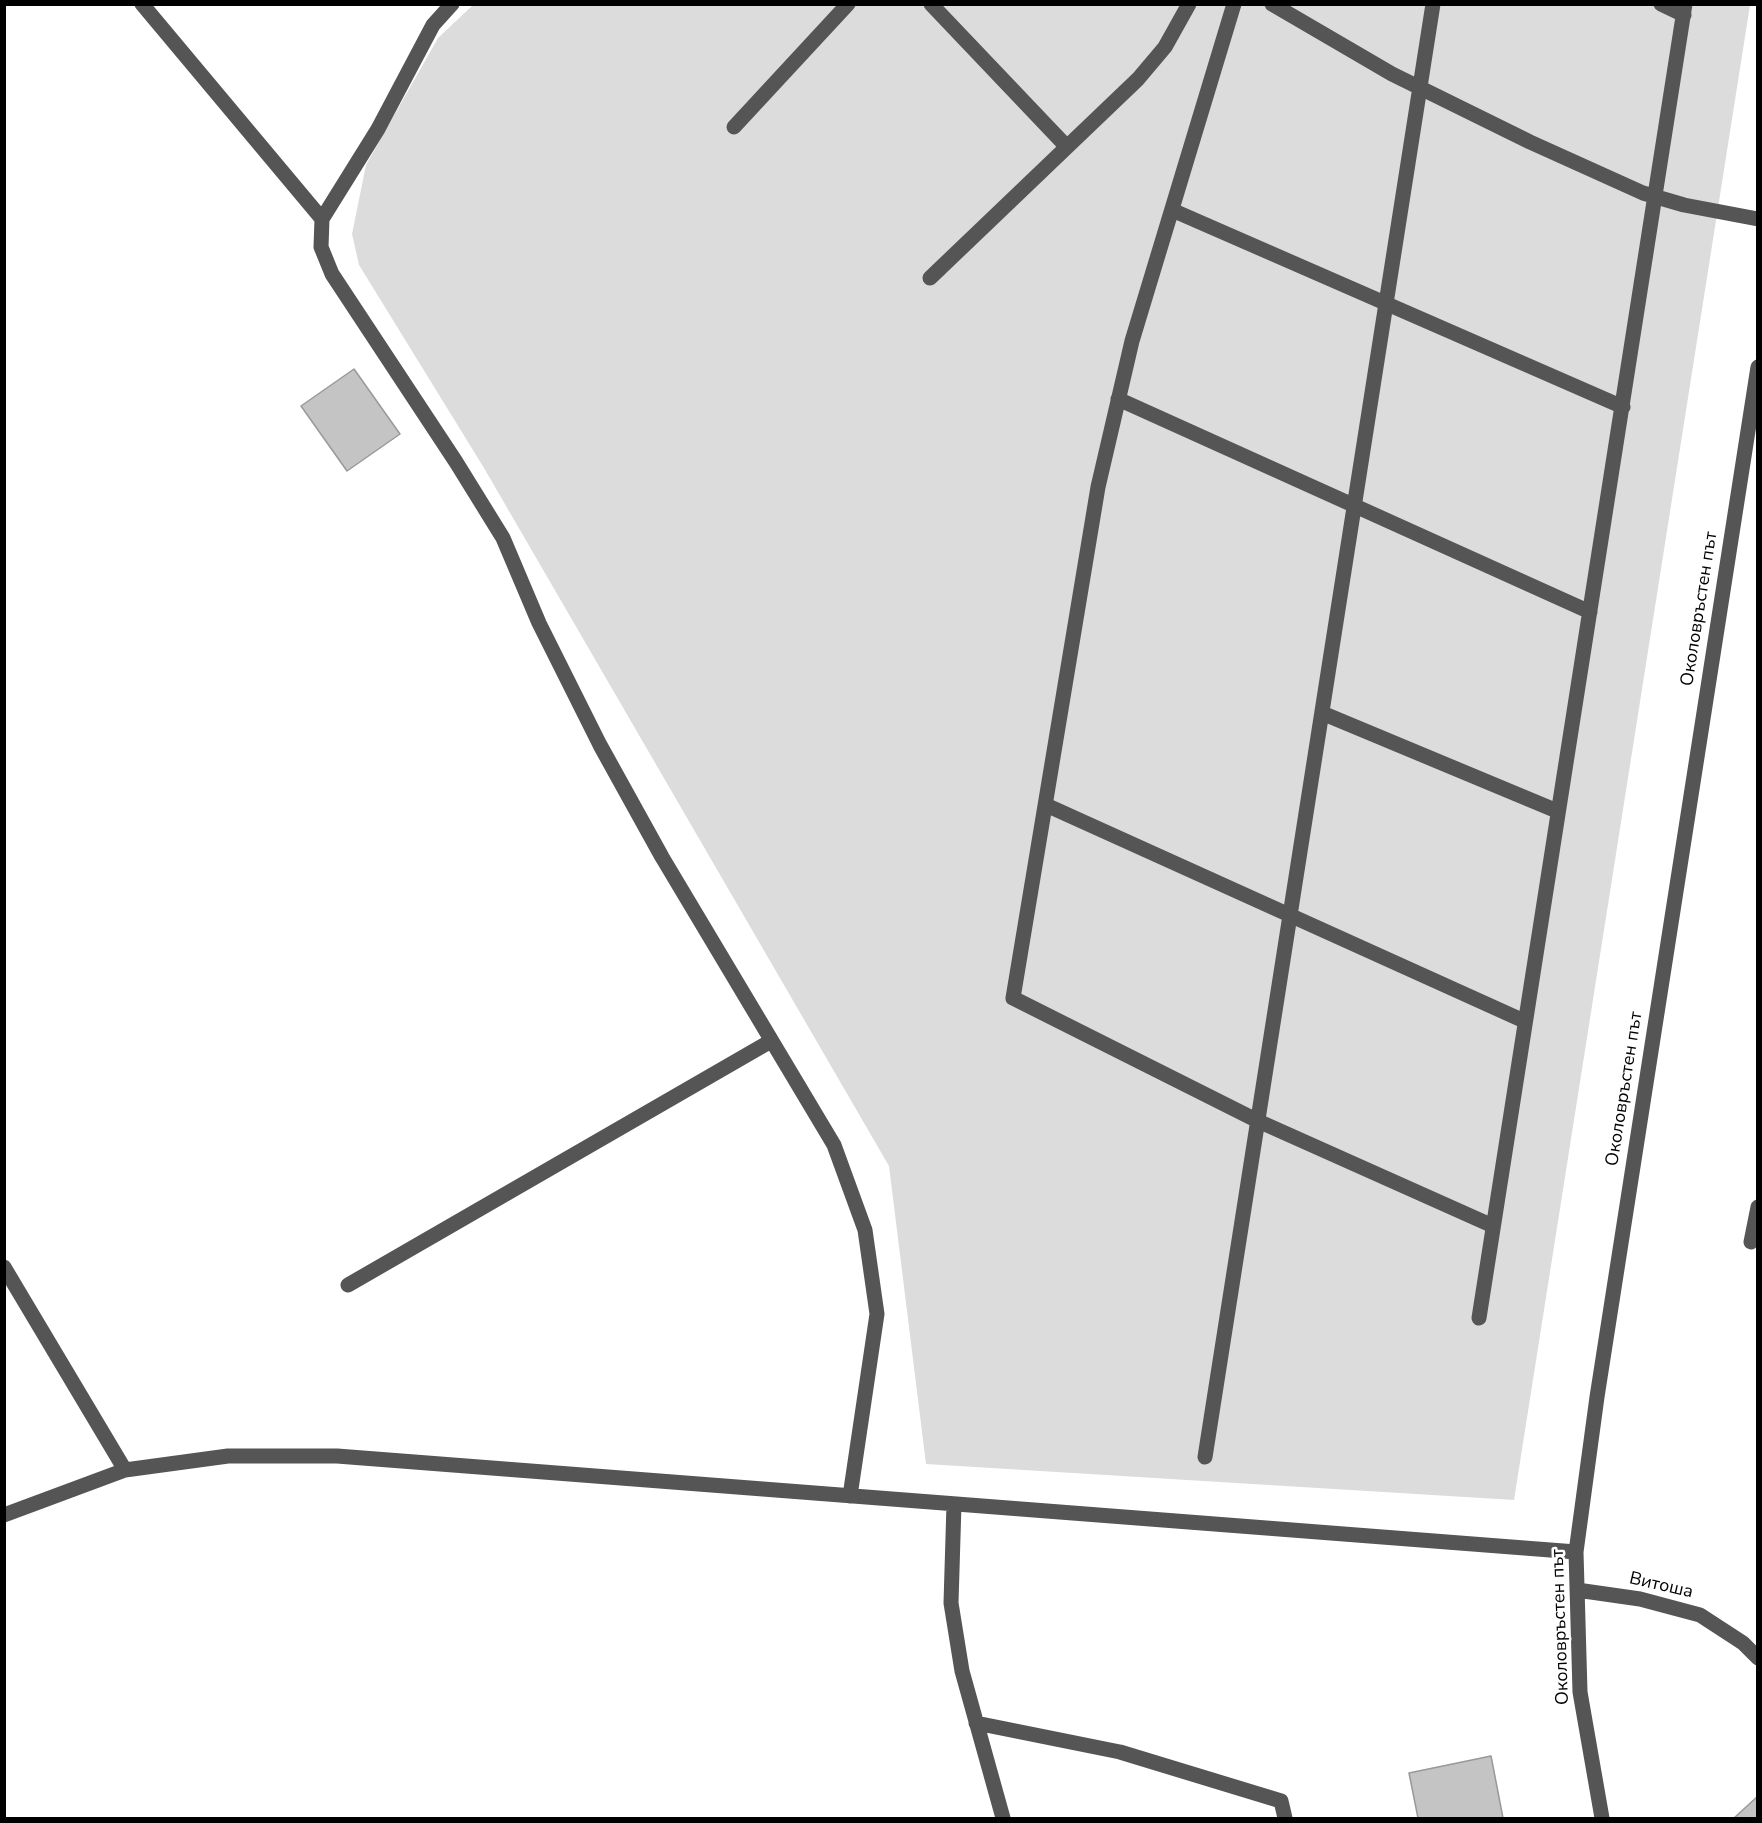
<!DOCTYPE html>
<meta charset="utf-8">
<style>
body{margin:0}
#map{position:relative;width:1762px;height:1823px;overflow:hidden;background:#fff;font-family:"Nunito Sans",sans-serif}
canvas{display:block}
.frame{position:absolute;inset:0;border:6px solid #000;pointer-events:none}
</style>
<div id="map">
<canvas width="1762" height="1823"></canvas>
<div class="frame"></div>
</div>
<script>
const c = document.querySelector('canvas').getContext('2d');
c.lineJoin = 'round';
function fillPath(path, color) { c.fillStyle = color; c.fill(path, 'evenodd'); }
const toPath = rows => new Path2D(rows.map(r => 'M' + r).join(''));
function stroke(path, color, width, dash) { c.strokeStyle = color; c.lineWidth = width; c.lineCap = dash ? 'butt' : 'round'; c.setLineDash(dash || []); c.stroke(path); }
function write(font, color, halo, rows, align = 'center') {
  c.font = font + ' "Nunito Sans",sans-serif'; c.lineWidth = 5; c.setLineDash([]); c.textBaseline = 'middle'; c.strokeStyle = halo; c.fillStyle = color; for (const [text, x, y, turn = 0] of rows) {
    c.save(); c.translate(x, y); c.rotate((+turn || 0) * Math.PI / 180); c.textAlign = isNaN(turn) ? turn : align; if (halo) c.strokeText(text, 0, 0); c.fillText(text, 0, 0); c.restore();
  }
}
fillPath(toPath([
 [473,5,1750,5,1514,1500,926,1464,889,1166,484,468,359,265,352,234,366,165,438,38]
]), '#dcdcdc');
const building = toPath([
 [354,369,400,434,347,471,301,406,354,369],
 [1491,1756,1503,1818,1418,1818,1409,1773,1491,1756],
 [1758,1796,1758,1818,1734,1818,1758,1796]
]);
fillPath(building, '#c4c4c4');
stroke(building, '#999', 1.5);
stroke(toPath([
 [142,4,322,219],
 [452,4,433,25,378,129,322,219,321,247,332,274,456,462,503,538,539,623,600,745,662,857,834,1145,865,1230,877,1314,850,1496],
 [931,4,1067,147],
 [1234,4,1132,341,1098,487,1013,998,1258,1121,1493,1226],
 [1272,4,1392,74,1530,142,1643,193,1684,205,1758,219],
 [1661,4,1684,15],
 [734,127,848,4],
 [1172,210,1623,407],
 [930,278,1138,79,1165,47,1189,4],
 [1118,399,1590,612],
 [1322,713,1557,811],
 [1046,805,1524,1021],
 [1751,1242,1758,1207],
 [4,1267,125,1470],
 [348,1285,771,1041],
 [1479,1318,1685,4],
 [1205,1457,1433,4],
 [954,1504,951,1603,962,1671,1003,1818],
 [4,1515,125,1470,228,1456,337,1456,1576,1552],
 [1577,1590,1640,1599,1700,1615,1743,1643,1758,1658],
 [976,1723,1120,1752,1281,1801,1285,1818],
 [1602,1818,1580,1692,1576,1552,1597,1397,1758,367]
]), '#555', 15);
write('18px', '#000', '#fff', [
 ["Околовръстен път",1700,609,-81],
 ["Околовръстен път",1625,1089,-81],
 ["Витоша",1661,1586,13],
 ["Околовръстен път",1561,1627,-92]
]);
</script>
